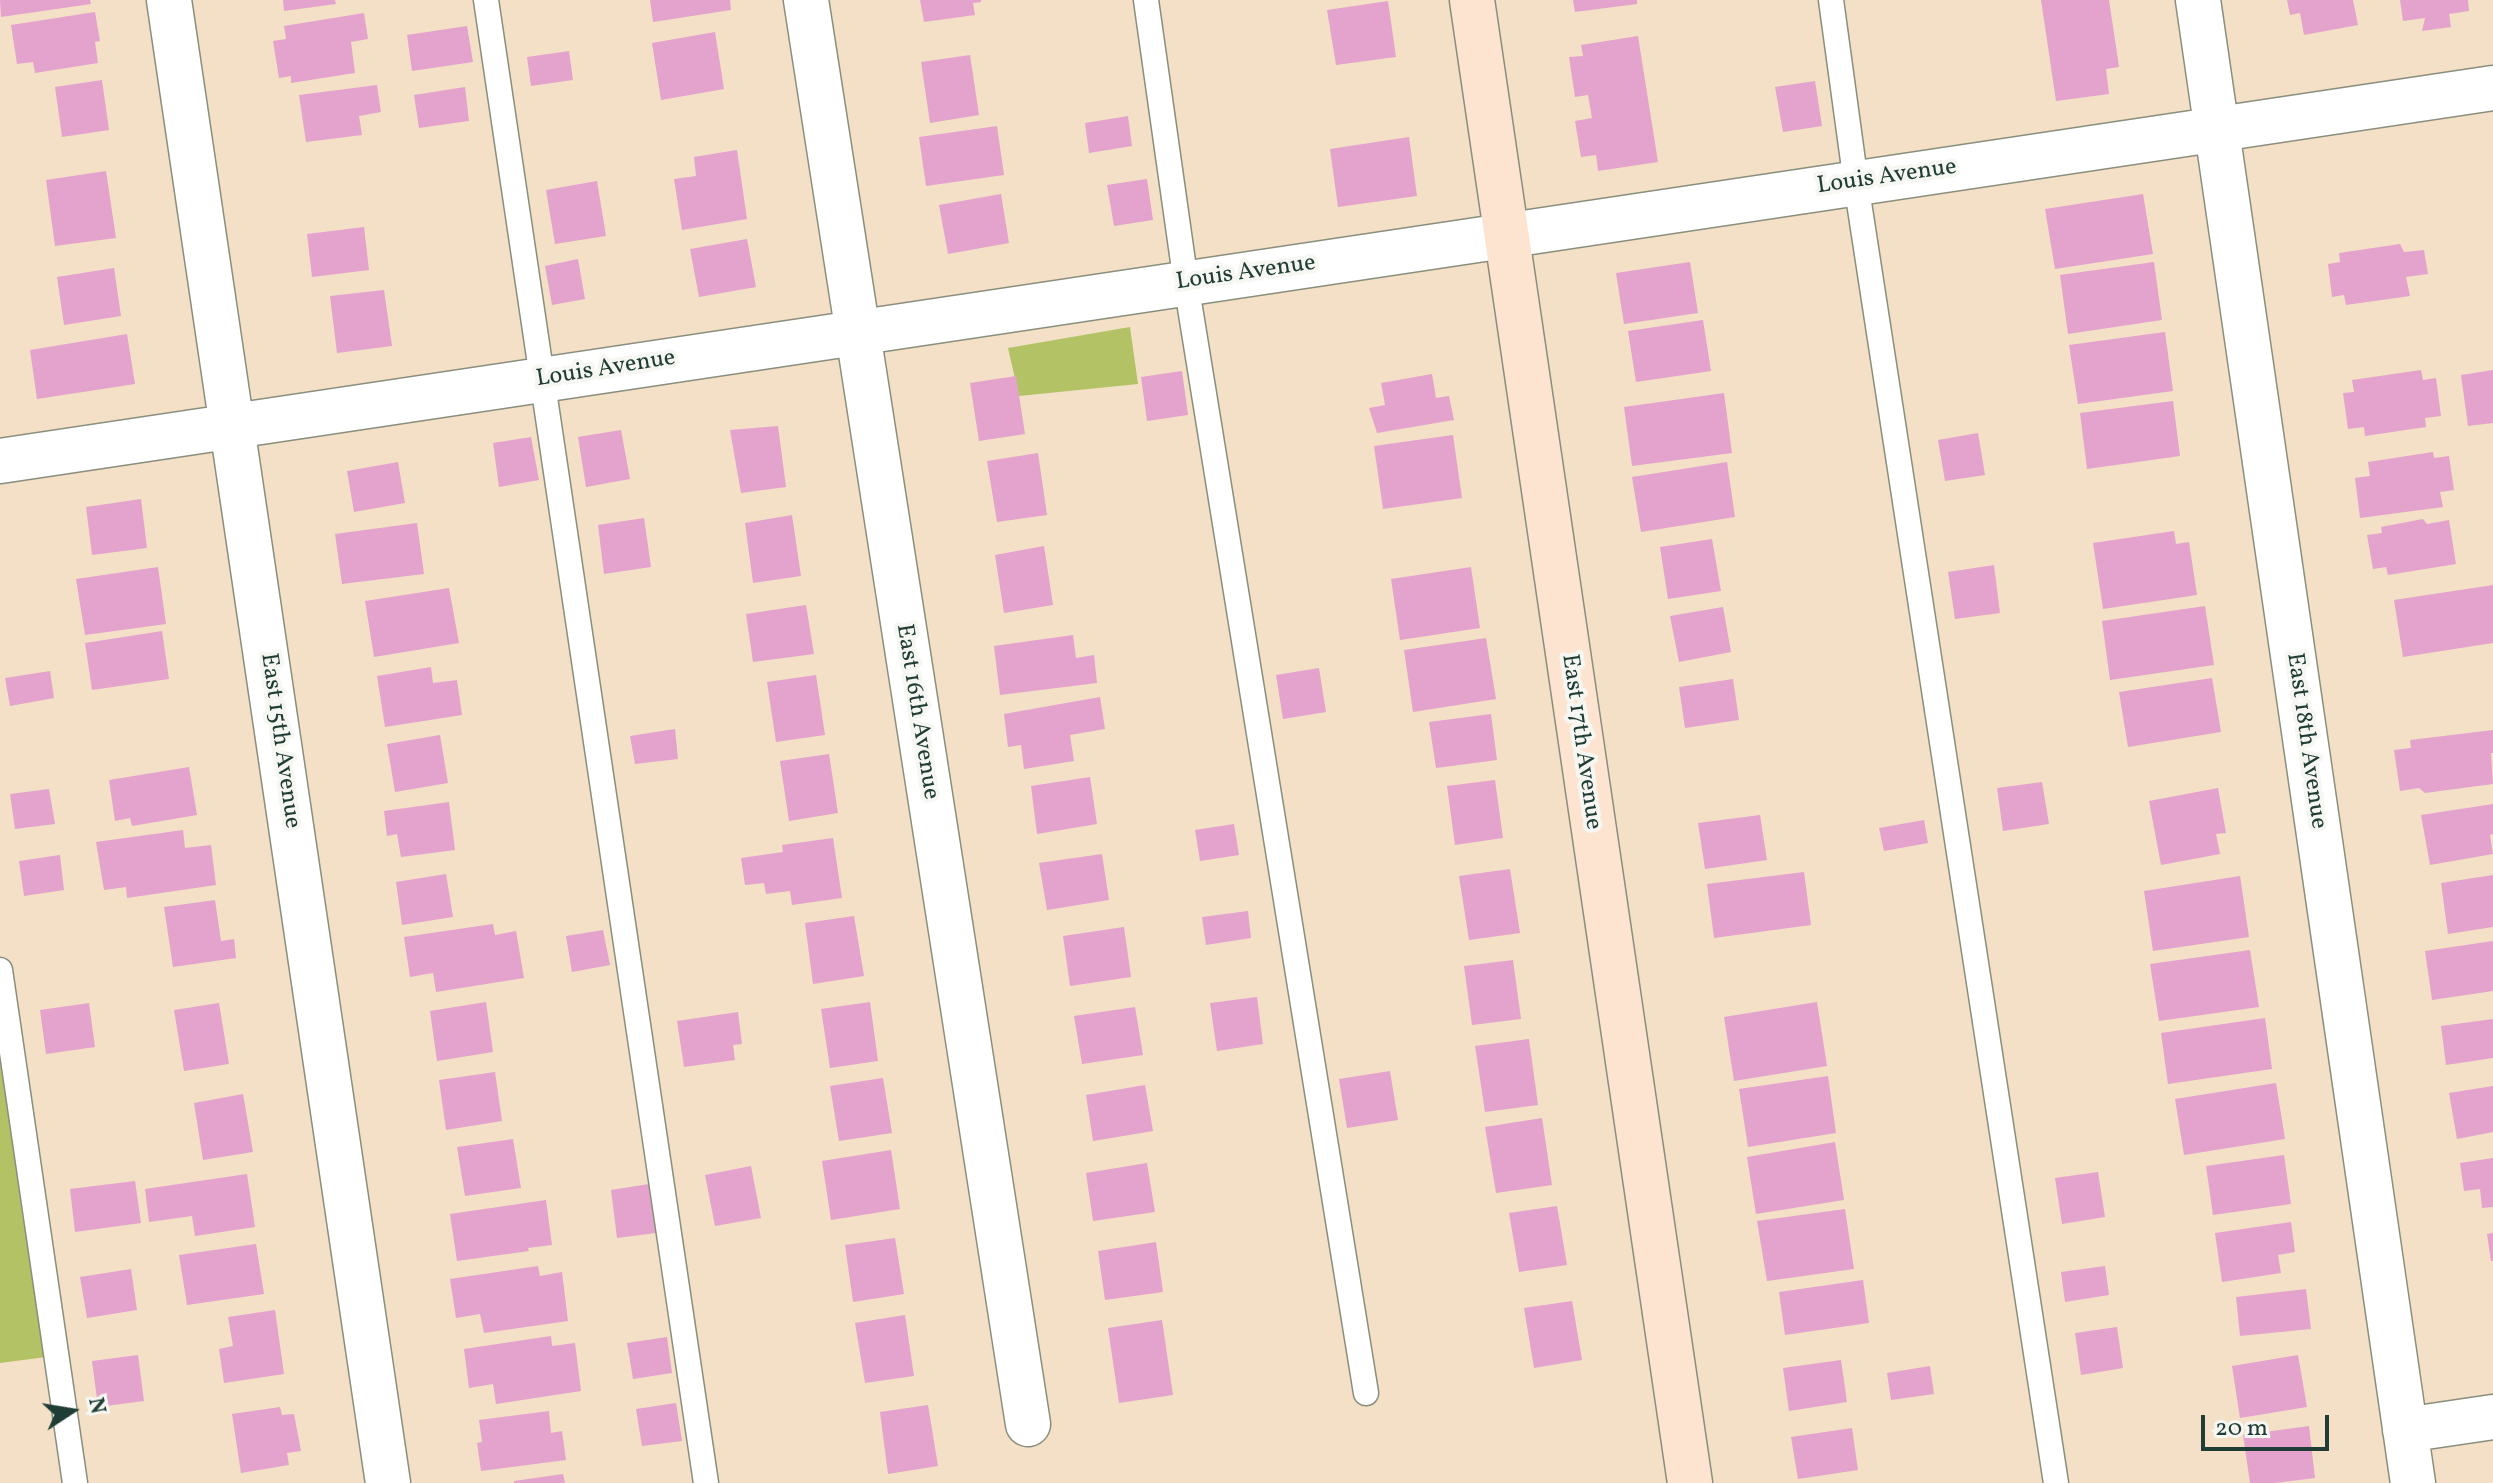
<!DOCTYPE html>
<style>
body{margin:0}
#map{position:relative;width:2493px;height:1483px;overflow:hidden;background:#f3e0c6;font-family:Vollkorn,serif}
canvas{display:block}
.north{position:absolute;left:32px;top:1371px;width:80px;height:80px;-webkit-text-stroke:6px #f6f6f2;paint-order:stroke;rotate:78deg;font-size:22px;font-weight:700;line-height:32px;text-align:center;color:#1f3d34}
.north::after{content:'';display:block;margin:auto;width:28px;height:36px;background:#1f3d34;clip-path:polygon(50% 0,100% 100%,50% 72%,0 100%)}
.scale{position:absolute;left:2201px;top:1415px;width:128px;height:36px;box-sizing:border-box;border:4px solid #1f3d34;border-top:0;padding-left:10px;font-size:24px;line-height:28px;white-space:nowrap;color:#1f3d34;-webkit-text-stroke:6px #f6f6f2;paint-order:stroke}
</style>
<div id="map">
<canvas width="2493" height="1483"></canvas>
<div class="north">N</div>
<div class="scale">20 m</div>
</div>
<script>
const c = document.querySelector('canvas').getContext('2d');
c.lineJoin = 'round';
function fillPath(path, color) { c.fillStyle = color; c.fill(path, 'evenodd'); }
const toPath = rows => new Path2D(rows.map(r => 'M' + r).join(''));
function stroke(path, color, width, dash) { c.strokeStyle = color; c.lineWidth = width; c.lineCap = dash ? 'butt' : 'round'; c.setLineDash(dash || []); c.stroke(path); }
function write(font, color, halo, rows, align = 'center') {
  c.font = font + ' Vollkorn,serif'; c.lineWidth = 8; c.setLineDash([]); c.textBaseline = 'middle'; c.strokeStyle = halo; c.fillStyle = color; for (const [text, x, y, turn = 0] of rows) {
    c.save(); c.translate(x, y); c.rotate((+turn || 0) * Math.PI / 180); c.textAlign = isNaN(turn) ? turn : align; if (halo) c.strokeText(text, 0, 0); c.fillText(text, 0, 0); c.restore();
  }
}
fillPath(toPath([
 [1130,327,1138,384,1019,396,1008,348],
 [0,1044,46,1357,0,1363]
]), '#b2c265');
fillPath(toPath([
 [0,0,90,0,91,4,1,17],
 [283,0,335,0,336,4,284,11],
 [650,0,730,0,731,10,653,22],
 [920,0,981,0,981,2,973,3,975,15,924,22],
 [1573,0,1637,0,1637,4,1575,12],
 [2041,0,2109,0,2119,67,2106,69,2109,94,2056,101],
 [2287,0,2353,0,2358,25,2304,35,2300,13,2290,15],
 [2400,0,2468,0,2469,11,2449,14,2451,27,2422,31,2425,18,2403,21],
 [1388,1,1396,57,1336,65,1327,10],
 [95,12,100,41,95,42,98,63,35,73,33,62,17,64,11,25],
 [364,13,368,39,351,42,355,73,291,83,291,76,279,78,273,41,286,39,284,26],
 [467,26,473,62,412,71,407,35],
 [715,32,724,89,661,100,652,43],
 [1638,36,1658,162,1598,171,1596,155,1581,157,1575,121,1592,118,1588,95,1575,97,1569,57,1583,56,1581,45],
 [569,51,573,80,531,86,527,57],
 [970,55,979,115,930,123,921,62],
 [102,80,109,130,62,137,55,87],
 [1815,81,1822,126,1783,132,1775,87],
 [377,85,381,112,359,116,362,135,306,142,299,95],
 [465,87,469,121,419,128,414,95],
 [1128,116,1132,146,1089,153,1085,123],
 [997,126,1004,175,926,186,919,137],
 [1409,137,1417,196,1338,207,1330,149],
 [737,150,747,219,682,230,674,179,696,176,694,157],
 [106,171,116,238,55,246,46,180],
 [1147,179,1153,220,1114,226,1107,185],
 [597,181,606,236,555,244,546,190],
 [1001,194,1009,243,948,254,939,205],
 [2143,194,2153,254,2055,269,2045,209],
 [364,227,369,270,312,277,307,234],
 [747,239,756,287,699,297,690,249],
 [2400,244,2404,252,2424,250,2428,274,2406,277,2410,296,2346,305,2344,295,2332,297,2328,264,2340,262,2339,253],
 [578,259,585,299,552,305,545,266],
 [1690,262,1698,313,1624,324,1616,273],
 [2154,262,2162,320,2068,334,2060,275],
 [114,268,121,316,64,325,57,277],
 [384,290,392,346,337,353,330,296],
 [1703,320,1711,371,1636,382,1628,331],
 [2165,332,2173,391,2078,404,2069,345],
 [127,334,135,384,37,399,30,350],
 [2421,370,2423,380,2436,378,2441,416,2425,418,2426,427,2365,436,2364,427,2348,429,2343,393,2354,392,2352,380],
 [2493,370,2493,423,2468,426,2461,375],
 [1182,371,1188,415,1147,421,1141,377],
 [1432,374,1436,398,1449,396,1454,420,1377,433,1369,408,1385,405,1381,383],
 [1016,376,1025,434,979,441,970,383],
 [1724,393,1732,453,1632,466,1624,407],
 [2173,401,2180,456,2087,469,2080,413],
 [778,426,786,487,741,493,730,430],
 [621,430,630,479,586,487,578,437],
 [1978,433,1985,475,1945,481,1938,440],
 [1453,435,1462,498,1383,509,1374,446],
 [531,437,539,480,499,487,493,443],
 [2433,452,2434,458,2449,456,2454,490,2440,492,2443,507,2360,518,2355,478,2370,476,2368,462],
 [1038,453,1047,515,997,522,987,461],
 [398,462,405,503,354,512,347,471],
 [1727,462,1735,517,1641,532,1632,477],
 [141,499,147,548,92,555,86,507],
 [792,515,801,576,753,583,745,523],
 [644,518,651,567,604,574,598,525],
 [2423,519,2427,524,2449,520,2456,564,2388,575,2386,567,2373,569,2367,535,2382,533,2381,527],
 [417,523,424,574,342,584,335,534],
 [2174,531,2176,544,2189,542,2197,595,2103,609,2093,543],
 [1712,539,1721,591,1668,599,1660,547],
 [1044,546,1053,605,1004,613,995,555],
 [1994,565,2000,613,1955,619,1948,572],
 [158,567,166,624,85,635,76,579],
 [1471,567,1480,628,1400,640,1391,579],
 [2493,585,2493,643,2403,657,2394,600],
 [449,588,459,643,374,657,365,601],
 [806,605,814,654,753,662,746,614],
 [2205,606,2214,665,2110,680,2102,621],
 [1723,607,1731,652,1679,662,1670,616],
 [162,631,169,679,92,690,85,643],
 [1073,635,1076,658,1094,655,1097,683,1000,695,994,646],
 [1486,638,1496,699,1413,712,1404,650],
 [431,667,433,683,457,680,462,715,385,727,377,676],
 [1319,668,1326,712,1283,719,1276,675],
 [50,671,54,698,10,706,5,678],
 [816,675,825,735,776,742,767,682],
 [2212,678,2221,732,2128,747,2119,692],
 [1733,679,1739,720,1685,728,1679,687],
 [1100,697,1105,729,1070,735,1074,761,1024,769,1021,745,1008,747,1004,714],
 [1491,714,1497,760,1436,768,1429,722],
 [675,729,678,759,635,764,630,736],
 [2493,730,2493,753,2491,753,2493,784,2425,793,2419,788,2400,791,2394,750,2411,748,2410,740],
 [440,735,448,783,395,792,387,744],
 [829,754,838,813,789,821,780,761],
 [189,767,197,815,132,826,130,818,115,821,109,780],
 [1090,777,1097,824,1037,834,1031,786],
 [1495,780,1503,838,1455,845,1447,786],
 [2042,782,2049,824,2003,831,1997,788],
 [2218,788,2226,833,2216,834,2220,854,2161,865,2149,801],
 [49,789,55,824,15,829,10,794],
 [449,802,455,850,401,857,397,834,387,836,384,811],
 [2493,804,2493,834,2490,835,2493,854,2430,865,2421,815],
 [1760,815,1767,860,1705,869,1698,823],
 [1924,820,1928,843,1884,851,1879,828],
 [1234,824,1239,855,1200,861,1195,830],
 [183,830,185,848,211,845,216,885,127,898,126,887,104,890,96,842],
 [833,838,842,898,792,905,790,891,766,894,764,883,745,885,741,858,783,852,782,845],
 [1102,854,1109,900,1047,910,1039,863],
 [60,855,64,890,24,896,19,861],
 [1510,869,1520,933,1469,940,1459,876],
 [1804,872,1811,925,1714,938,1707,884],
 [446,874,453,917,402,925,396,882],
 [2493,875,2493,927,2448,934,2441,883],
 [2240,876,2249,937,2153,951,2144,891],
 [215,900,221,941,234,939,236,958,173,967,164,907],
 [1248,911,1251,938,1206,945,1202,917],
 [854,916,864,976,813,984,805,923],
 [493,924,495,935,516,931,524,978,436,992,433,973,410,977,404,937],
 [1124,927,1131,977,1070,986,1063,936],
 [603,930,610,965,572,972,566,936],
 [2493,941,2493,991,2432,1000,2425,951],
 [2250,950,2259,1007,2159,1021,2150,964],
 [1513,960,1521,1019,1472,1025,1464,966],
 [1257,997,1263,1044,1217,1051,1210,1003],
 [486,1002,493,1052,437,1061,430,1011],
 [870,1002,878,1061,830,1068,821,1009],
 [1817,1002,1827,1066,1734,1081,1724,1017],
 [89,1003,95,1047,46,1054,40,1010],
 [219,1003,229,1064,184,1071,174,1010],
 [1135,1007,1143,1055,1082,1064,1074,1016],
 [738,1012,742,1044,733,1045,735,1060,684,1067,677,1021],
 [2265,1018,2272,1069,2168,1084,2161,1033],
 [2493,1019,2493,1058,2446,1065,2441,1026],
 [1529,1039,1538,1105,1485,1112,1475,1046],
 [1390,1071,1398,1120,1347,1128,1339,1079],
 [495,1072,502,1121,446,1130,439,1080],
 [1828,1076,1836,1133,1748,1147,1739,1089],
 [883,1078,892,1133,839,1141,830,1086],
 [2276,1083,2285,1139,2184,1155,2175,1099],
 [1145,1085,1153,1131,1093,1141,1086,1095],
 [2493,1086,2493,1132,2457,1139,2449,1093],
 [243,1094,253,1152,203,1160,194,1103],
 [1542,1118,1552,1185,1496,1193,1485,1127],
 [513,1139,521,1188,465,1196,457,1147],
 [1835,1142,1844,1200,1756,1214,1747,1157],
 [891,1150,900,1209,831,1220,822,1161],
 [2284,1155,2291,1204,2213,1215,2206,1166],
 [2493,1158,2493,1207,2482,1208,2480,1189,2464,1191,2460,1163],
 [1147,1163,1155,1212,1093,1221,1086,1173],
 [751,1166,761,1218,715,1226,705,1175],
 [2098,1172,2105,1217,2062,1224,2055,1178],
 [247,1174,255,1227,195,1236,192,1216,149,1222,145,1189],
 [135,1181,141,1223,75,1232,70,1189],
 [649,1184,656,1233,617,1238,611,1190],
 [546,1200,552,1245,528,1248,529,1251,457,1261,450,1214],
 [1557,1206,1567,1265,1519,1272,1509,1213],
 [1845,1209,1854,1269,1767,1281,1757,1221],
 [2291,1222,2295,1252,2278,1255,2281,1273,2222,1282,2215,1233],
 [2493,1233,2493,1261,2491,1261,2487,1234],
 [895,1238,904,1294,853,1302,845,1245],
 [1156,1242,1163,1292,1105,1300,1098,1251],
 [256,1244,264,1294,187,1305,179,1255],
 [538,1266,540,1276,562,1272,568,1321,484,1333,480,1314,456,1318,450,1279],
 [2105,1266,2109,1295,2065,1302,2061,1272],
 [131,1269,137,1310,87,1318,80,1277],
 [1863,1280,1869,1323,1785,1335,1779,1292],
 [2306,1289,2311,1329,2240,1336,2236,1297],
 [1572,1301,1582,1360,1534,1368,1524,1308],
 [275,1310,284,1374,224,1383,219,1349,233,1346,228,1317],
 [905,1315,914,1376,865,1383,855,1323],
 [1162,1320,1173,1395,1119,1403,1108,1328],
 [2117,1327,2123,1368,2081,1375,2075,1333],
 [551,1336,552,1346,575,1343,581,1391,496,1404,493,1384,469,1388,464,1349],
 [667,1337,672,1373,633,1379,627,1343],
 [138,1355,144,1401,98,1407,92,1361],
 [2298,1355,2307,1407,2240,1418,2232,1366],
 [1841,1360,1847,1402,1789,1411,1783,1368],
 [1930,1366,1934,1394,1891,1400,1887,1373],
 [676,1403,682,1441,642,1446,636,1409],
 [928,1405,938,1466,888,1474,880,1412],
 [280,1407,282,1415,294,1414,301,1451,287,1453,289,1465,241,1473,232,1414],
 [549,1411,551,1433,562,1431,566,1460,481,1471,477,1443,482,1442,479,1420],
 [2309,1426,2315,1478,2275,1483,2250,1483,2243,1435],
 [1852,1428,1858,1470,1798,1479,1791,1437],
 [563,1474,565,1483,514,1483,514,1481]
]), '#e3a3cd');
const lane = toPath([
 [486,0,706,1483],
 [1146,0,1186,283,1366,1393],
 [1831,0,1856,183,2056,1483],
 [0,970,75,1483]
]);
const street = toPath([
 [169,0,388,1483],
 [806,0,1028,1424],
 [2198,0,2413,1483],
 [0,461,2493,88],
 [2405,1430,2493,1417]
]);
const secondary = toPath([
 [1472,0,1690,1483]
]);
stroke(lane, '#898e7d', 27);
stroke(street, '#898e7d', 47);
stroke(secondary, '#898e7d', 47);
stroke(lane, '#fff', 24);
stroke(street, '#fff', 44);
stroke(secondary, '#fde4d0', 44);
write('24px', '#1f3d34', '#f6f6f2', [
 ["Louis Avenue",1887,178,-8],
 ["Louis Avenue",1246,274,-8],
 ["Louis Avenue",606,370,-9],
 ["East 16th Avenue",916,712,81],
 ["East 15th Avenue",279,741,82],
 ["East 18th Avenue",2305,741,82],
 ["East 17th Avenue",1580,742,82]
]);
</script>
